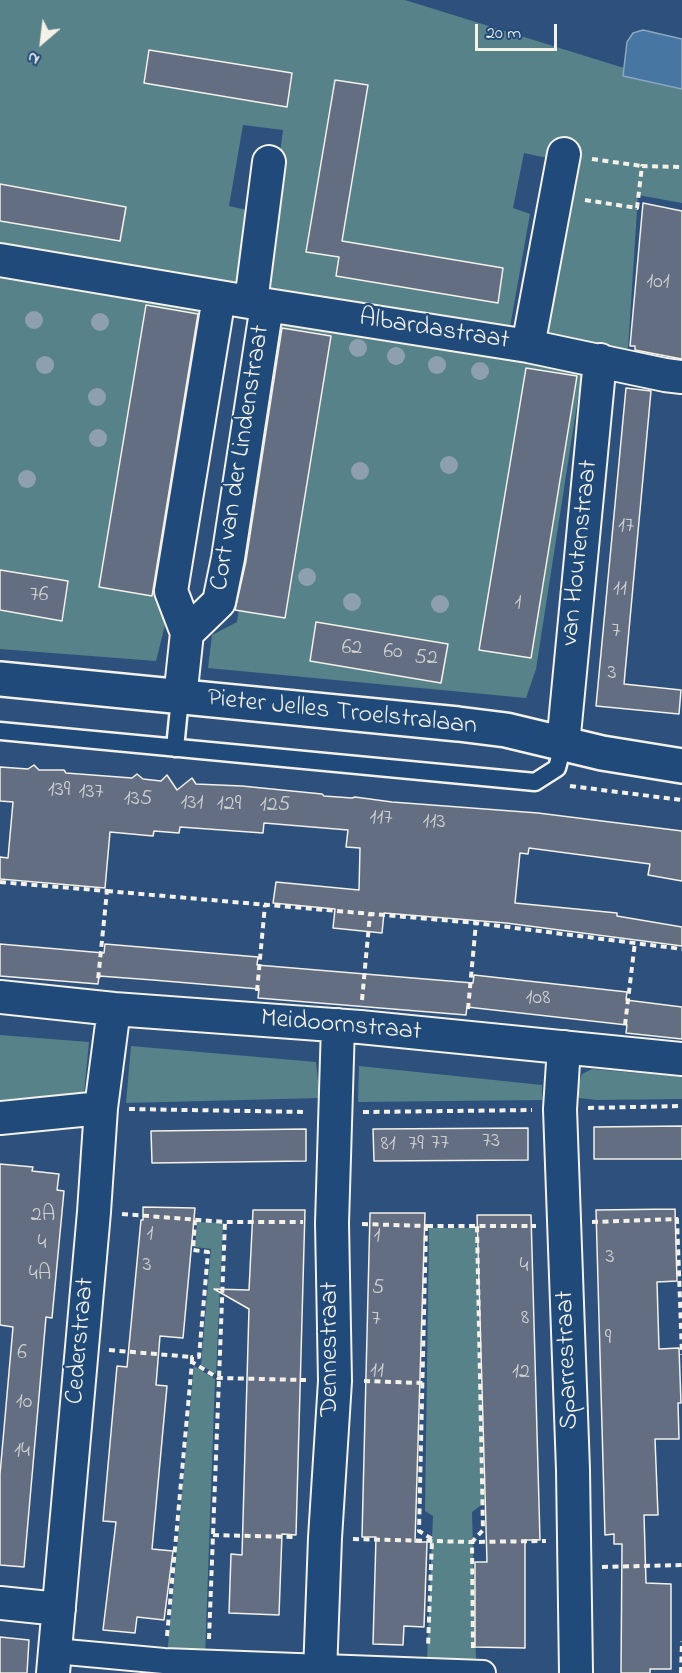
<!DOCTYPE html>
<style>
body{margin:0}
#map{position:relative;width:682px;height:1673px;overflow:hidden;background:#2d517c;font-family:"Indie Flower",sans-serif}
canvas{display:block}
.north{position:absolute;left:12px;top:12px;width:60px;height:60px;-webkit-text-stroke:4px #1f4a7a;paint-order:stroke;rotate:208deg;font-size:16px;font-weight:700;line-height:24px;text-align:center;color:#f4f1e8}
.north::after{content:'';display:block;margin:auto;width:21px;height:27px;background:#f4f1e8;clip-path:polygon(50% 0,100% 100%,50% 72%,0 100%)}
.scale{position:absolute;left:475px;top:24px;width:82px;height:27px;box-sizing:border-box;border:3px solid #f4f1e8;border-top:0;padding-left:8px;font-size:18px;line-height:21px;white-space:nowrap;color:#f4f1e8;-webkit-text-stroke:4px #1f4a7a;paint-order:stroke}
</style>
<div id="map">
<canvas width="682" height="1673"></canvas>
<div class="north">N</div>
<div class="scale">20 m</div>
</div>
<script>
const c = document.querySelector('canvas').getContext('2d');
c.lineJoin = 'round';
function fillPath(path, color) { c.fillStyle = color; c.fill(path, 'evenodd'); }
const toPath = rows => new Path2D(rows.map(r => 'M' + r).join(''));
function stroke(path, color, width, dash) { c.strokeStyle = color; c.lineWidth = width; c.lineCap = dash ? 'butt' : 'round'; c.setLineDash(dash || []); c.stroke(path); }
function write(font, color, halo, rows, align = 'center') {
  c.font = font + ' "Indie Flower",sans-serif'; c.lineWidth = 4.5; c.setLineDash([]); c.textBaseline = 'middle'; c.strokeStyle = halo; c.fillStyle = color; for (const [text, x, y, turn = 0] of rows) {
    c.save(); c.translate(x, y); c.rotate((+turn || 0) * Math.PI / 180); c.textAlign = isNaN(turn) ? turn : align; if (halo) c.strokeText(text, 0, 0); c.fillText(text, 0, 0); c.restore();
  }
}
fillPath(toPath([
 [0,0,405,0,624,68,623,76,682,89,682,203,638,195,628,349,540,337,566,162,524,153,513,208,530,214,510,327,276,295,263,287,283,130,243,125,229,206,251,211,240,286,0,248],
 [0,273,199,306,158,588,165,625,156,661,0,649],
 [295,319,583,366,536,669,526,698,208,668,212,635,237,622,280,325],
 [0,1035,89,1042,84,1093,0,1100],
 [131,1046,316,1062,320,1098,126,1103],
 [359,1066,542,1085,542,1100,358,1102],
 [592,1069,682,1077,682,1099,597,1100,579,1098,578,1085,582,1074],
 [197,1222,223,1223,216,1374,201,1365,211,1249,195,1247],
 [429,1228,476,1228,484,1503,472,1512,476,1661,427,1660,433,1516,425,1511],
 [194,1366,215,1379,205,1657,167,1656]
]), '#588289');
const water = toPath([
 [643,30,682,39,682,89,623,76,627,42,633,33,643,30]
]);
fillPath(water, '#4776a3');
stroke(water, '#8ca7bf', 1.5);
const building = toPath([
 [149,50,292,73,287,107,144,83,149,50],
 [335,80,368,85,342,241,503,268,498,303,336,276,339,257,306,252,335,80],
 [0,184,126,207,120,241,0,221,0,184],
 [643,203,682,211,682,359,635,350,635,346,630,346,643,203],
 [146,305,198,314,152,596,99,587,146,305],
 [282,328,331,336,285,618,235,610,246,561,282,328],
 [526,368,577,376,531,658,479,650,526,368],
 [626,388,651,391,624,684,681,690,679,714,596,706,626,388],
 [0,570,68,581,62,621,0,610,0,570],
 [316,622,448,644,441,683,310,661,316,622],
 [34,765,39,770,64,770,66,773,132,778,137,774,143,779,161,781,167,775,177,790,192,778,196,784,242,786,322,794,324,796,352,798,355,797,392,802,538,813,682,831,682,881,648,875,650,864,529,848,528,854,520,853,515,903,617,913,617,916,682,927,682,946,506,923,384,913,382,933,333,928,335,909,273,903,276,882,359,890,360,848,346,847,348,830,264,823,263,833,180,827,179,833,154,831,153,836,110,832,105,888,0,879,0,857,8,858,13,802,0,801,0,767,28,769,34,765],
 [0,944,104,953,105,944,258,957,257,965,473,983,474,975,627,992,626,1000,682,1007,682,1039,626,1033,627,1025,467,1007,466,1015,258,998,259,989,153,980,99,976,98,984,0,976,0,944],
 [682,1126,682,1159,594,1159,594,1127,682,1126],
 [528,1128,528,1160,374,1161,373,1129,528,1128],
 [306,1129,306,1161,152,1163,151,1131,306,1129],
 [0,1164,33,1167,32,1171,59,1174,57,1190,64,1191,52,1318,46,1317,24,1567,0,1565,0,1474,13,1327,0,1325,0,1164],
 [143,1207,195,1208,183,1338,160,1336,156,1385,167,1386,152,1549,173,1551,164,1620,137,1617,135,1633,103,1630,116,1522,103,1521,117,1366,127,1367,141,1220,143,1220,143,1207],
 [675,1209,677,1281,657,1282,659,1349,679,1348,681,1403,678,1403,679,1439,655,1439,658,1515,644,1515,646,1583,671,1584,671,1669,650,1669,650,1673,621,1673,622,1544,614,1544,614,1534,605,1535,596,1210,675,1209],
 [253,1210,305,1210,296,1535,282,1534,279,1615,229,1613,231,1554,242,1555,249,1309,214,1289,249,1290,253,1210],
 [370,1213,425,1213,415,1542,427,1542,424,1627,404,1626,403,1645,373,1644,376,1537,362,1537,370,1213],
 [477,1215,531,1215,540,1540,525,1540,525,1648,475,1647,475,1562,487,1562,477,1215],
 [0,1637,29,1640,27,1673,0,1673,0,1637]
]);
fillPath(building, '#636e83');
stroke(building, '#f4f1e8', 1.5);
const service = toPath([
 [0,731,535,782,557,768,563,745],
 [175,748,180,698]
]);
const pedestrian = toPath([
 [55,1651,164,1661,483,1673]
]);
const minor = toPath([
 [0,260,267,305,528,346,665,375,682,377],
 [251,302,269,162],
 [528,346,564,154],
 [187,633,219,602,228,558,267,305],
 [180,698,187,633,171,591,219,297],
 [563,745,600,360],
 [0,997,114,1009,360,1027,682,1059],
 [564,1047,560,1109,573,1470,576,1673],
 [0,1118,101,1108],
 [0,1603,59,1609],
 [53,1673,94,1212,101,1108,114,1009],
 [320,1673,325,1538,335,1381,332,1223,338,1025]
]);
const tertiary = toPath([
 [0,679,458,724,506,730,602,753,682,766]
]);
stroke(service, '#f4f1e8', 21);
stroke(pedestrian, '#f4f1e8', 28);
stroke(minor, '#f4f1e8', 36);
stroke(tertiary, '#f4f1e8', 38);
stroke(toPath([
 [592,159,642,166],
 [585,200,637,208,642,166,682,167],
 [570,786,682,800],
 [0,882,107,891,98,980],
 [107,891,476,923,682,949],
 [257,991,265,905],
 [362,1000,370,914],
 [468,1009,476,923],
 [625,1025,635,942],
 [588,1108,682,1106],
 [129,1109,307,1112],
 [363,1112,532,1110],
 [122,1214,225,1222,303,1222],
 [592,1222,677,1219,682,1355],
 [362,1224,426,1226,419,1531,432,1539,428,1647],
 [427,1226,536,1226],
 [109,1350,192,1357],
 [192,1362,192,1357,199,1357,208,1252,193,1250,195,1220],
 [364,1381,423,1383],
 [213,1535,297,1537],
 [353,1539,472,1542,546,1541],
 [602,1567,682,1565],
 [167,1636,192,1362,218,1378,306,1380],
 [209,1639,225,1222],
 [473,1648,472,1542,483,1530,477,1226],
 [681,1673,682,1641]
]), '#f4f1e8', 4, [6, 4.5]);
stroke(service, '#1f4a7a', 16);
stroke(pedestrian, '#1f4a7a', 24);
stroke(minor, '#1f4a7a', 32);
stroke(tertiary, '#1f4a7a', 33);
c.fillStyle = '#8ea0b0';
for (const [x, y] of [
 [34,320],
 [100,322],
 [358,348],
 [396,356],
 [45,365],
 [437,365],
 [480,371],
 [97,397],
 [98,438],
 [449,465],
 [360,471],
 [27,479],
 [307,577],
 [352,602],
 [440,604]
]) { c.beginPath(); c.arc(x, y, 9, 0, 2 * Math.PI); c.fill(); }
write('22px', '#d0d0cf', null, [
 ["101",658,283],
 ["17",626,527],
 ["11",620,590],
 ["76",39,596],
 ["1",518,604],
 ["7",616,632],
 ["62",352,649],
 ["60",393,653],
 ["52",426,659],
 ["3",612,674],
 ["139",59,791],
 ["137",91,793],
 ["135",138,800],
 ["131",192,804],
 ["129",229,805],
 ["125",275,806],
 ["117",381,819],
 ["113",434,823],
 ["108",538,999],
 ["73",491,1142],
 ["77",440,1144],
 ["81",388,1145],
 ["79",416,1145],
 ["2A",43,1216],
 ["1",150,1235],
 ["1",377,1237],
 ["4",42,1244],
 ["3",610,1258],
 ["3",147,1266],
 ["4",524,1267],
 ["4A",40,1275],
 ["5",378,1289],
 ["8",525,1319],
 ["7",376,1320],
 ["9",608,1339],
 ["6",22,1354],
 ["11",377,1372],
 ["12",521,1373],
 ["10",24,1403],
 ["14",22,1452]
]);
write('26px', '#f4f1e8', '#1f4a7a', [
 ["Albardastraat",434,331,9],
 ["Cort van der Lindenstraat",242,458,-81],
 ["van Houtenstraat",581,553,-84],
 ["Pieter Jelles Troelstralaan",342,714,6],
 ["Meidoornstraat",341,1027,5],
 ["Cederstraat",82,1341,-85],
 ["Dennestraat",332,1349,-90],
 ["Sparrestraat",569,1360,-92]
]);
</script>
